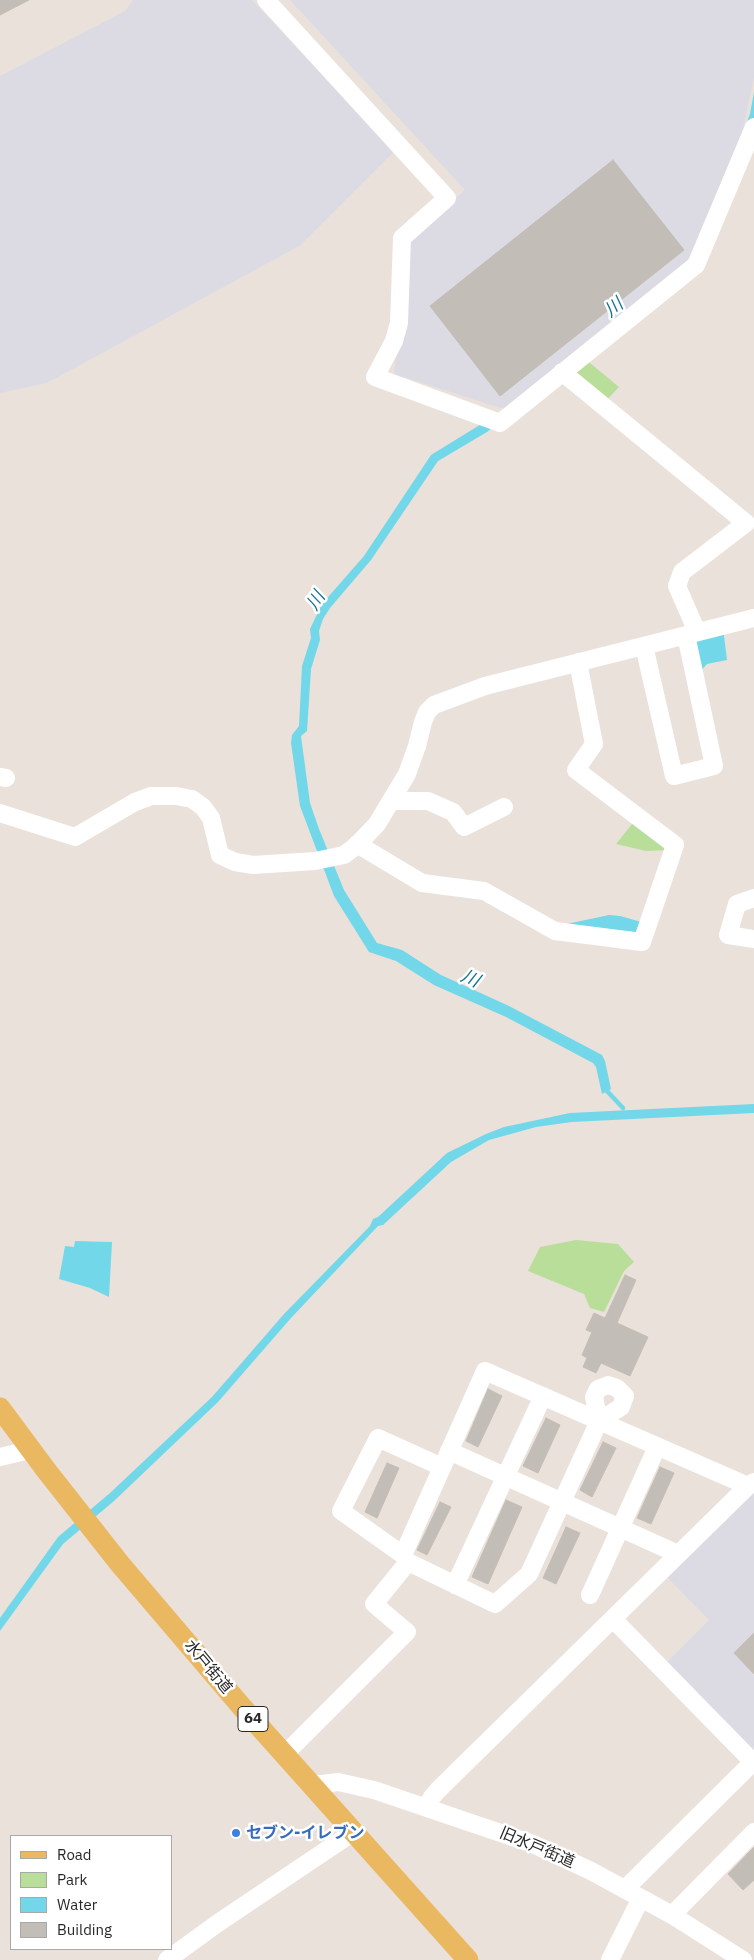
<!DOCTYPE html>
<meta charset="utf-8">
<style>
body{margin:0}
#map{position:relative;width:754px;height:1960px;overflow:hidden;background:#eae1db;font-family:"IBM Plex Sans",sans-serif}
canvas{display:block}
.legend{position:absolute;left:10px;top:1835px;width:162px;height:115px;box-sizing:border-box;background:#fff;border:1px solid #a9a9a9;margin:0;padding:6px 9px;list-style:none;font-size:15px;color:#282828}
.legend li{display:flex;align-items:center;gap:10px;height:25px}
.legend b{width:25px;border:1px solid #a9a9a9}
</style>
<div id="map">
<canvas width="754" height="1960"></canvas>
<ul class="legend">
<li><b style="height:6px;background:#e9b861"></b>Road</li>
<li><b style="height:14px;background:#b9de99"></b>Park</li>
<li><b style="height:14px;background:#72d7e8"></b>Water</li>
<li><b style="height:14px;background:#c2bdb6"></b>Building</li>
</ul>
</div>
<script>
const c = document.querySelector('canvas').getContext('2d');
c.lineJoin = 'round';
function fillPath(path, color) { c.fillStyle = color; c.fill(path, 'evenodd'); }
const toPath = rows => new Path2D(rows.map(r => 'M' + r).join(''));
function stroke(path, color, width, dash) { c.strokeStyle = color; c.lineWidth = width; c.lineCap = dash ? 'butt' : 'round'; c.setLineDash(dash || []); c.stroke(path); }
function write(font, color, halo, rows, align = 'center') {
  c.font = font + ' "IBM Plex Sans","Noto Sans JP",sans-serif'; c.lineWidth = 5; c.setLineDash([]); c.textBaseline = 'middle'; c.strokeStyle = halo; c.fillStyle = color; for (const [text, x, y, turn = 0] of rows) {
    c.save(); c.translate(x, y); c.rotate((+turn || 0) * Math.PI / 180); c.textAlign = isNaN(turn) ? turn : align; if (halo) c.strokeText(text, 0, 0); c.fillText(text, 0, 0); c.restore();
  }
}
fillPath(toPath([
 [133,0,252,0,394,152,301,245,47,383,0,393,0,76,125,11],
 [290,0,754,0,754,77,743,130,691,259,504,409,394,374,410,239,465,190],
 [754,1490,754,1756,666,1663,709,1620,665,1575]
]), '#dcdbe3');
fillPath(toPath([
 [584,358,619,387,604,403,566,372],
 [636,819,669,850,646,851,616,844],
 [576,1240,618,1244,634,1262,624,1271,604,1312,590,1308,584,1294,528,1271,540,1247]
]), '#b9de99');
fillPath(toPath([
 [754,92,754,120,693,266,487,432,438,461,371,560,330,608,323,619,319,631,320,640,311,669,307,731,301,736,310,803,319,829,344,890,377,943,402,950,441,975,509,1006,602,1055,605,1061,611,1089,602,1094,596,1067,593,1063,506,1017,434,985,396,961,369,952,334,896,300,806,291,743,292,735,299,726,302,666,311,638,310,629,322,604,364,556,431,455,509,407,690,264,750,114],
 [723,628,727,660,707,664,697,675,689,637],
 [609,915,620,916,645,923,640,938,557,926],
 [754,1104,754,1113,572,1122,536,1127,489,1140,451,1162,383,1225,378,1226,291,1318,218,1402,114,1501,63,1544,0,1631,0,1618,58,1537,110,1493,212,1397,284,1314,370,1226,373,1219,378,1217,447,1153,486,1134,504,1127,570,1113],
 [75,1241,112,1242,109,1297,90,1288,59,1279,65,1246,74,1247]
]), '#72d7e8');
stroke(toPath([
 [606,1086,607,1091,623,1108]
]), '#72d7e8', 4.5);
const building = toPath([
 [0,0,29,0,0,15,0,0],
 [613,160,684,250,500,396,430,306,613,160],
 [625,1275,636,1280,617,1323,648,1337,630,1376,601,1363,596,1373,583,1367,587,1358,582,1355,592,1332,586,1330,594,1313,605,1318,625,1275],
 [488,1389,502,1396,478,1447,466,1441,488,1389],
 [546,1418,560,1425,538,1473,523,1466,546,1418],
 [603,1442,616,1448,592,1497,580,1490,603,1442],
 [387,1463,399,1468,377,1518,365,1512,387,1463],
 [660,1467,674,1473,651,1524,637,1518,660,1467],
 [506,1500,522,1507,488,1584,472,1577,506,1500],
 [440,1502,451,1507,427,1555,417,1550,440,1502],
 [566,1527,580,1533,556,1584,543,1578,566,1527],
 [754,1633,754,1674,734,1653,754,1633],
 [754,1847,754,1880,743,1890,728,1874,754,1847]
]);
fillPath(building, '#c2bdb6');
stroke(building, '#c5bdb5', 1);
stroke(toPath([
 [266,0,447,198,402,238,399,323,394,341,375,377,500,423,696,265,754,127],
 [562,372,746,523,682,572,677,586,697,632],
 [644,646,674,776,714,766,686,635],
 [0,777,6,778],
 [391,801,428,801,453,812,464,827,504,807],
 [0,813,75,837,135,802,151,796,176,796,192,799,203,807,211,818,220,855,235,862,253,865,315,861,344,855,356,846,377,824,407,774,417,746,423,722,427,712,434,705,485,686,754,618],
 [357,844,422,883,484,891,555,931,642,942,675,845,576,770,594,744,578,662],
 [754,898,737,904,728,935,754,939],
 [449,1451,678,1554],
 [0,1457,30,1450],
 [403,1555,341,1511,378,1438,442,1467],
 [408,1562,495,1604,529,1574,599,1421,594,1397,598,1389,608,1385,617,1388,625,1396,621,1407,599,1421],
 [455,1585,543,1396],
 [590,1595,657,1447],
 [613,1619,753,1762,625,1889],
 [285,1754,407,1632,374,1604,408,1562,403,1555,485,1371,748,1486],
 [313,1785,338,1782,374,1790,533,1844,591,1871,672,1915,743,1960],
 [427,1807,432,1797,438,1790,748,1486,754,1482],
 [672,1915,754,1832],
 [167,1960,218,1923,355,1831],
 [610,1960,641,1898]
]), '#fff', 18);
stroke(toPath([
 [0,1408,46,1470,120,1564,241,1706,468,1960]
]), '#e9b861', 21);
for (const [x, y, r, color] of [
 [236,1833,5,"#3f7fe0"]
]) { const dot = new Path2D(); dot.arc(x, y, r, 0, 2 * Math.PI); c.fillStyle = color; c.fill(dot); stroke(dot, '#fff', 2); }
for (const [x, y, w] of [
 [253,1719,30]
]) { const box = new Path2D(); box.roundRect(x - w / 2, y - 12.5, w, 25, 4); c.fillStyle = '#fff'; c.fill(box); stroke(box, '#282828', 1); }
write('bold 15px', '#282828', null, [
 ["64",253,1719]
]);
write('16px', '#282828', '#fff', [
 ["水戸街道",208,1667,50],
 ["旧水戸街道",537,1848,23]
]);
write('bold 16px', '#366cbe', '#fff', [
 ["セブン-イレブン",246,1833]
], 'left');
write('italic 18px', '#147591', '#fff', [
 ["川",614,308,-39],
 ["川",316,601,-58],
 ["川",470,979,24]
]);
</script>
